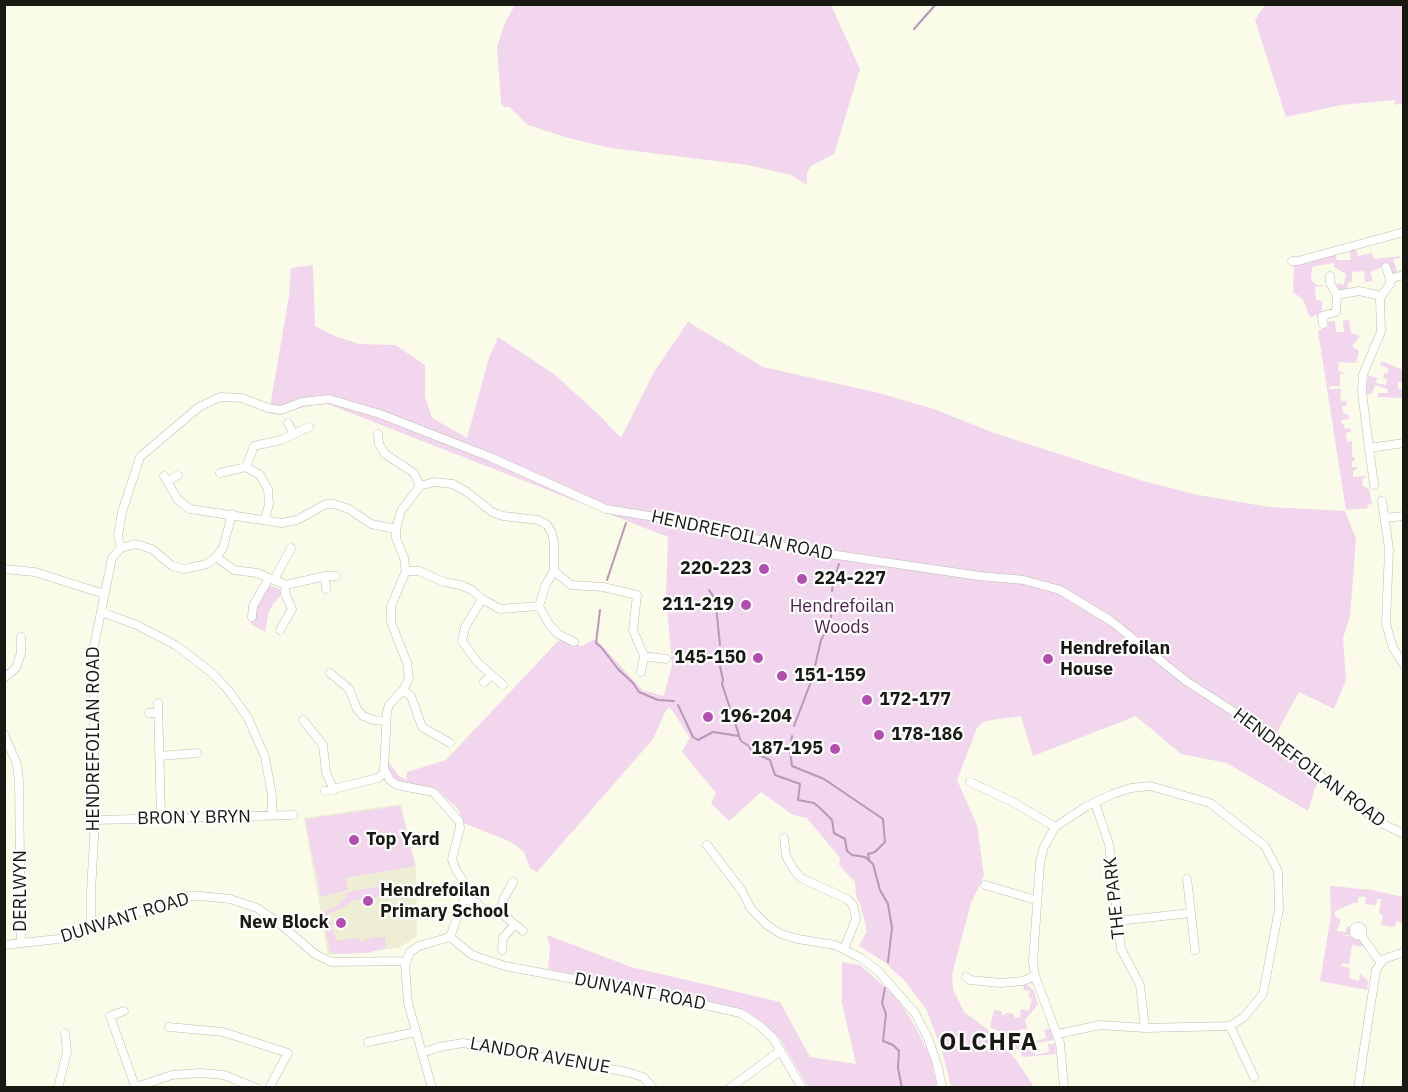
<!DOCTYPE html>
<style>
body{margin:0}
#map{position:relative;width:1408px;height:1092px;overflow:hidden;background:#fafbe8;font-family:"IBM Plex Sans",sans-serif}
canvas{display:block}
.frame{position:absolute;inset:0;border:6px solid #191913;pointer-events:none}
</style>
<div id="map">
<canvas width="1408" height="1092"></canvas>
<div class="frame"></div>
</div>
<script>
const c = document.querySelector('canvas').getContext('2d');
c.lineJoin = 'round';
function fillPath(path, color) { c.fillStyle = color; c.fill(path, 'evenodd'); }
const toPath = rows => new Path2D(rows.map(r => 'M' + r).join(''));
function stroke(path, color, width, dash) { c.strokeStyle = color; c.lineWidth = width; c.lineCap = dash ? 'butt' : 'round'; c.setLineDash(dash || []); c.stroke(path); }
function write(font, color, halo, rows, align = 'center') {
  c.font = font + ' "IBM Plex Sans",sans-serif'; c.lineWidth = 4.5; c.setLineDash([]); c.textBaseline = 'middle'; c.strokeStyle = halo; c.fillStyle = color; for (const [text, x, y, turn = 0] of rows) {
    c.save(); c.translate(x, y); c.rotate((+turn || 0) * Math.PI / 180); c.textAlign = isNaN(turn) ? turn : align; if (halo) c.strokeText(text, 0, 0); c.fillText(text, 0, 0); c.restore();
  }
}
fillPath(toPath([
 [401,804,416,867,417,936,399,948,328,955,304,818]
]), '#edeed4');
fillPath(toPath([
 [515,5,831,5,860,69,834,154,811,166,807,172,807,185,791,175,748,165,611,148,568,138,528,125,509,107,504,107,501,103,497,47,505,23],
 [1265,5,1403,5,1403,103,1395,105,1395,100,1341,105,1286,117,1255,20],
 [1356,248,1358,256,1372,253,1373,259,1403,256,1393,260,1398,273,1391,273,1384,266,1370,272,1373,281,1365,282,1364,271,1352,272,1352,282,1348,282,1347,289,1339,291,1337,289,1338,283,1344,285,1346,274,1334,267,1334,263,1315,266,1312,268,1311,280,1317,285,1323,285,1323,286,1315,287,1316,300,1322,301,1322,313,1310,317,1303,300,1293,292,1294,266,1335,253,1337,260,1351,260,1349,249],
 [313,265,315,326,335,336,359,344,395,345,425,365,425,397,432,418,467,438,489,358,498,337,554,374,600,416,621,438,654,372,688,322,763,367,879,393,934,409,994,433,1143,481,1198,495,1269,507,1345,511,1356,539,1350,616,1343,638,1346,680,1334,709,1299,692,1277,732,1312,761,1323,773,1315,788,1308,811,1227,763,1181,754,1136,716,1033,756,1021,716,991,720,983,722,977,728,957,780,977,825,984,876,971,903,952,974,953,989,964,1012,994,1034,1017,1061,1034,1087,951,1087,942,1050,926,1009,905,981,883,961,859,946,867,931,861,907,856,896,855,882,839,865,840,858,807,818,793,815,761,792,729,821,711,803,716,793,682,752,690,738,670,707,666,710,653,739,537,872,530,868,524,852,511,842,464,823,458,809,436,789,404,783,393,778,388,770,388,761,399,776,406,780,407,772,446,760,558,641,563,641,582,646,593,640,597,640,642,690,664,696,672,664,666,597,668,537,325,403,295,409,279,415,269,413,289,296,291,268],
 [1348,320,1349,320,1351,333,1360,336,1352,346,1359,351,1356,363,1339,362,1338,371,1343,372,1343,374,1340,374,1340,386,1344,386,1330,386,1329,389,1342,389,1340,392,1341,401,1346,401,1347,405,1342,406,1343,414,1348,414,1349,419,1341,420,1342,424,1344,424,1345,429,1350,428,1351,432,1346,433,1347,442,1352,441,1352,457,1354,457,1355,461,1352,461,1352,467,1357,467,1356,470,1353,471,1353,477,1367,476,1362,479,1363,486,1369,489,1372,504,1367,505,1368,508,1346,510,1318,331,1328,327,1327,322,1335,321,1336,332,1344,332,1343,321],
 [1381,361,1403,370,1403,383,1398,382,1398,389,1403,389,1403,398,1378,397,1378,393,1387,393,1388,389,1375,385,1372,394,1366,394,1368,375,1377,378,1376,383,1386,385,1387,379,1383,378,1384,373,1387,374,1389,368,1380,365],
 [269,585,280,589,281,595,273,604,268,614,265,632,251,624,255,608],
 [400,806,415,866,346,878,348,890,321,897,305,819],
 [391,884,390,892,387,896,354,900,343,907,328,914,336,941,358,938,361,942,373,937,385,937,386,948,368,953,334,954,330,951,322,913,337,906,346,897,345,893],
 [1330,886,1372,890,1403,897,1403,924,1397,921,1394,927,1381,925,1383,915,1379,914,1381,899,1377,899,1376,905,1365,904,1366,897,1359,896,1357,903,1353,903,1335,911,1335,917,1341,919,1337,931,1345,932,1348,926,1351,928,1351,935,1341,935,1359,938,1366,947,1352,945,1349,964,1342,963,1341,966,1350,968,1349,978,1359,981,1360,974,1363,976,1368,981,1367,990,1320,981,1331,916],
 [547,935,631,967,780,1002,810,1057,856,1064,842,1003,842,962,860,965,898,999,915,1026,931,1059,937,1087,808,1087,779,1037,748,1012,548,969,550,948],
 [1025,983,1034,991,1038,1004,1025,1020,1027,1029,1019,1030,1021,1036,1030,1034,1033,1042,1046,1038,1044,1030,1051,1028,1054,1040,1026,1045,1026,1049,1034,1047,1035,1055,1044,1053,1049,1052,1048,1044,1055,1044,1056,1054,1023,1057,1018,1050,1000,1032,990,1027,994,1010,1002,1011,1002,1015,1005,1015,1005,1013,1014,1014,1014,1017,1020,1018,1021,1009,1029,1011,1032,999,1028,997,1030,991,1023,990]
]), '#f1d6ee');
stroke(toPath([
 [914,29,936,4],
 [607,580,626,523],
 [709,590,713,596,716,606,720,645],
 [832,591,833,582,839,564],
 [600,610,596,643,601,647,618,669,633,683,639,692,658,700,674,701],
 [720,666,723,680,722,684,739,735],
 [678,705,693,737,698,740,713,732,739,736,741,741,749,746,752,752,770,760,775,775,800,784,798,800,814,803,821,809,832,820,834,833,845,839,847,851,852,855,865,857,873,864,880,890,888,904,892,928,888,962],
 [794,726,812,679,821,640,831,622,831,606],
 [792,736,790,751,792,766,824,779,883,819,885,842,875,852,868,854,869,859],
 [885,988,882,1003,886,1014,883,1041,893,1045,899,1051,898,1068,902,1088]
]), '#ba96b7', 2);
const minor = toPath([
 [1292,261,1298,261,1404,232],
 [1390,279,1403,275],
 [1337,295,1359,291,1377,295,1380,298,1390,284,1390,279,1386,267],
 [1380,298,1381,332,1363,374,1362,392,1369,448,1404,443],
 [1323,324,1322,316,1336,312,1337,295,1330,283,1330,276],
 [288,423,293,433],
 [378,434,379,444,385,454,414,473,420,486],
 [1369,448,1374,485],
 [246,467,254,446,281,440,309,427],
 [220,473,246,467,260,475,268,489,269,504,265,519],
 [164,476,178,500,190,509,282,523,297,520,326,504,334,504,349,509,371,524,396,529],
 [168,481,178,475],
 [1382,501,1389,549,1386,624,1393,648,1404,665],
 [1385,518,1404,516],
 [121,548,118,536,122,512,140,457,199,407,220,397,242,398,268,408,281,410,302,402,329,399,380,414,490,457,606,509,704,525,789,548,979,576,1024,580,1060,590,1111,621,1186,681,1267,733,1377,821,1404,834],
 [216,557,234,570,257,573,286,585,325,576,336,576],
 [4,569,35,572,104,594],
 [406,571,419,571,444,582,460,585,472,590,482,599,500,609,539,606],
 [554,571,571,585,603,587,637,595,633,630,644,656],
 [325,576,326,589],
 [274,580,291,548],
 [482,599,465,627,462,641,477,662,503,685],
 [101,612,137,625,177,646,212,673,229,691,248,718,265,757,272,796,272,816],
 [252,617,253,606,269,578],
 [280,630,292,609,285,593,286,585],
 [641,672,644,656,666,659],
 [330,673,349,689,357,709,363,716,373,720,386,721],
 [4,678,16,668,21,653,21,637],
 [484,682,492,675],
 [403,690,411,696,422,727,450,743],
 [158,703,161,818],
 [149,713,158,713],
 [303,720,323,745,326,773,334,790],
 [4,734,17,764,19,781,21,943],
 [160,756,197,753],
 [970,782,1013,802,1055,827],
 [325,791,378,778,385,773],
 [1095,803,1109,844,1121,949,1140,985,1145,1028],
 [95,820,293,815],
 [784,838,786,856,794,870,801,878,847,899,853,905,856,919,844,949],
 [707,845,742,891,751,909,767,925,781,934,798,939,835,945,861,958,878,971,915,1013,928,1038,938,1067,942,1088],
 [985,885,1036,900],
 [465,899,477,903,486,913,501,913,503,900,513,882],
 [501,913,523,931],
 [1191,913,1195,950],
 [1117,921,1191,913,1187,879],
 '1353.5 931a4.5 4.5 0 1 1 9 0a4.5 4.5 0 1 1-9 0Z',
 [91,930,91,892,95,820,93,651,112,558,121,548,135,544,152,549,172,566,184,569,207,564,216,557,223,548,232,514],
 [1361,935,1380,962],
 [450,937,472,955,505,966,669,997,740,1013,759,1025,773,1038,802,1088],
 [4,945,67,938,175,900,187,896,201,896,230,899,257,908,278,922,315,954,331,962,406,961],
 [502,950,503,938,514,925],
 [966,977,970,980,1001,983,1023,981,1035,976],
 [124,1011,110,1016,135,1086],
 [1230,1026,1254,1077],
 [169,1027,223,1032,288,1053,269,1088],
 [1058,1034,1100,1025,1145,1028,1230,1026,1244,1017,1263,994,1279,909,1278,871,1265,846,1210,803,1150,786,1131,788,1113,794,1087,806,1055,827,1044,847,1040,862,1033,962,1035,976,1060,1043,1064,1088],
 [368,1042,416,1032],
 [422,1053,439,1047,463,1043,627,1072,643,1077,653,1088],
 [58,1088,67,1052,65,1033],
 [133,1088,172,1075,201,1073,224,1075,256,1088],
 [432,1088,408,1003,405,965,410,952,419,946,450,937,466,894,463,881,455,868,452,859,460,828,459,821,433,792,397,785,390,780,384,769,387,712,389,705,403,690,409,679,407,663,391,622,391,606,406,571,404,558,396,538,396,529,401,511,420,486,434,482,453,484,467,492,492,512,503,516,538,520,547,525,552,533,554,543,554,571,546,584,539,606,549,624,558,634,574,642],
 [730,1088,780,1051],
 [1358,1088,1376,970,1384,959,1404,952]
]);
stroke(minor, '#bdbeac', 9);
stroke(minor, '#fff', 8);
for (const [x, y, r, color] of [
 [764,569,6,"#b44db0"],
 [802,579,6,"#b44db0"],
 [746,605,6,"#b44db0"],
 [758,658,6,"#b44db0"],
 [1048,659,6,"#b44db0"],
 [782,676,6,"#b44db0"],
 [867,700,6,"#b44db0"],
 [708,717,6,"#b44db0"],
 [879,735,6,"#b44db0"],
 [835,749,6,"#b44db0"],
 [354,840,6,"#b44db0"],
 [368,901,6,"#b44db0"],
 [341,923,6,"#b44db0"]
]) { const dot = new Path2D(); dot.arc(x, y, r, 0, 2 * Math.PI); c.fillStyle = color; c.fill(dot); stroke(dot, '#fff', 2); }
write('18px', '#191913', '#fff', [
 ["HENDREFOILAN ROAD",742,536,12],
 ["HENDREFOILAN ROAD",94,739,-90],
 ["HENDREFOILAN ROAD",1309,768,37],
 ["BRON Y BRYN",194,818,-1],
 ["DERLWYN",21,891,-90],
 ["THE PARK",1115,898,-96],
 ["DUNVANT ROAD",125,918,-17],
 ["DUNVANT ROAD",640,992,11],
 ["LANDOR AVENUE",540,1056,10]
]);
write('bold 18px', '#191913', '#fff', [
 ["220-223",752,569,"right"],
 ["224-227",814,579],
 ["211-219",734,605,"right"],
 ["Hendrefoilan",1060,649],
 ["House",1060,670],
 ["145-150",746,658,"right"],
 ["151-159",794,676],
 ["172-177",879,700],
 ["196-204",720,717],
 ["178-186",891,735],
 ["187-195",823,749,"right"],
 ["Top Yard",366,840],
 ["Hendrefoilan",380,891],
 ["Primary School",380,912],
 ["New Block",329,923,"right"]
], 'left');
write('18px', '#4e214c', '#fff', [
 ["Hendrefoilan",842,607],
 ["Woods",842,628]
]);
c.letterSpacing = '1.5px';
write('bold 24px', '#191913', '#fff', [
 ["OLCHFA",989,1043]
]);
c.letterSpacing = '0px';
</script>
